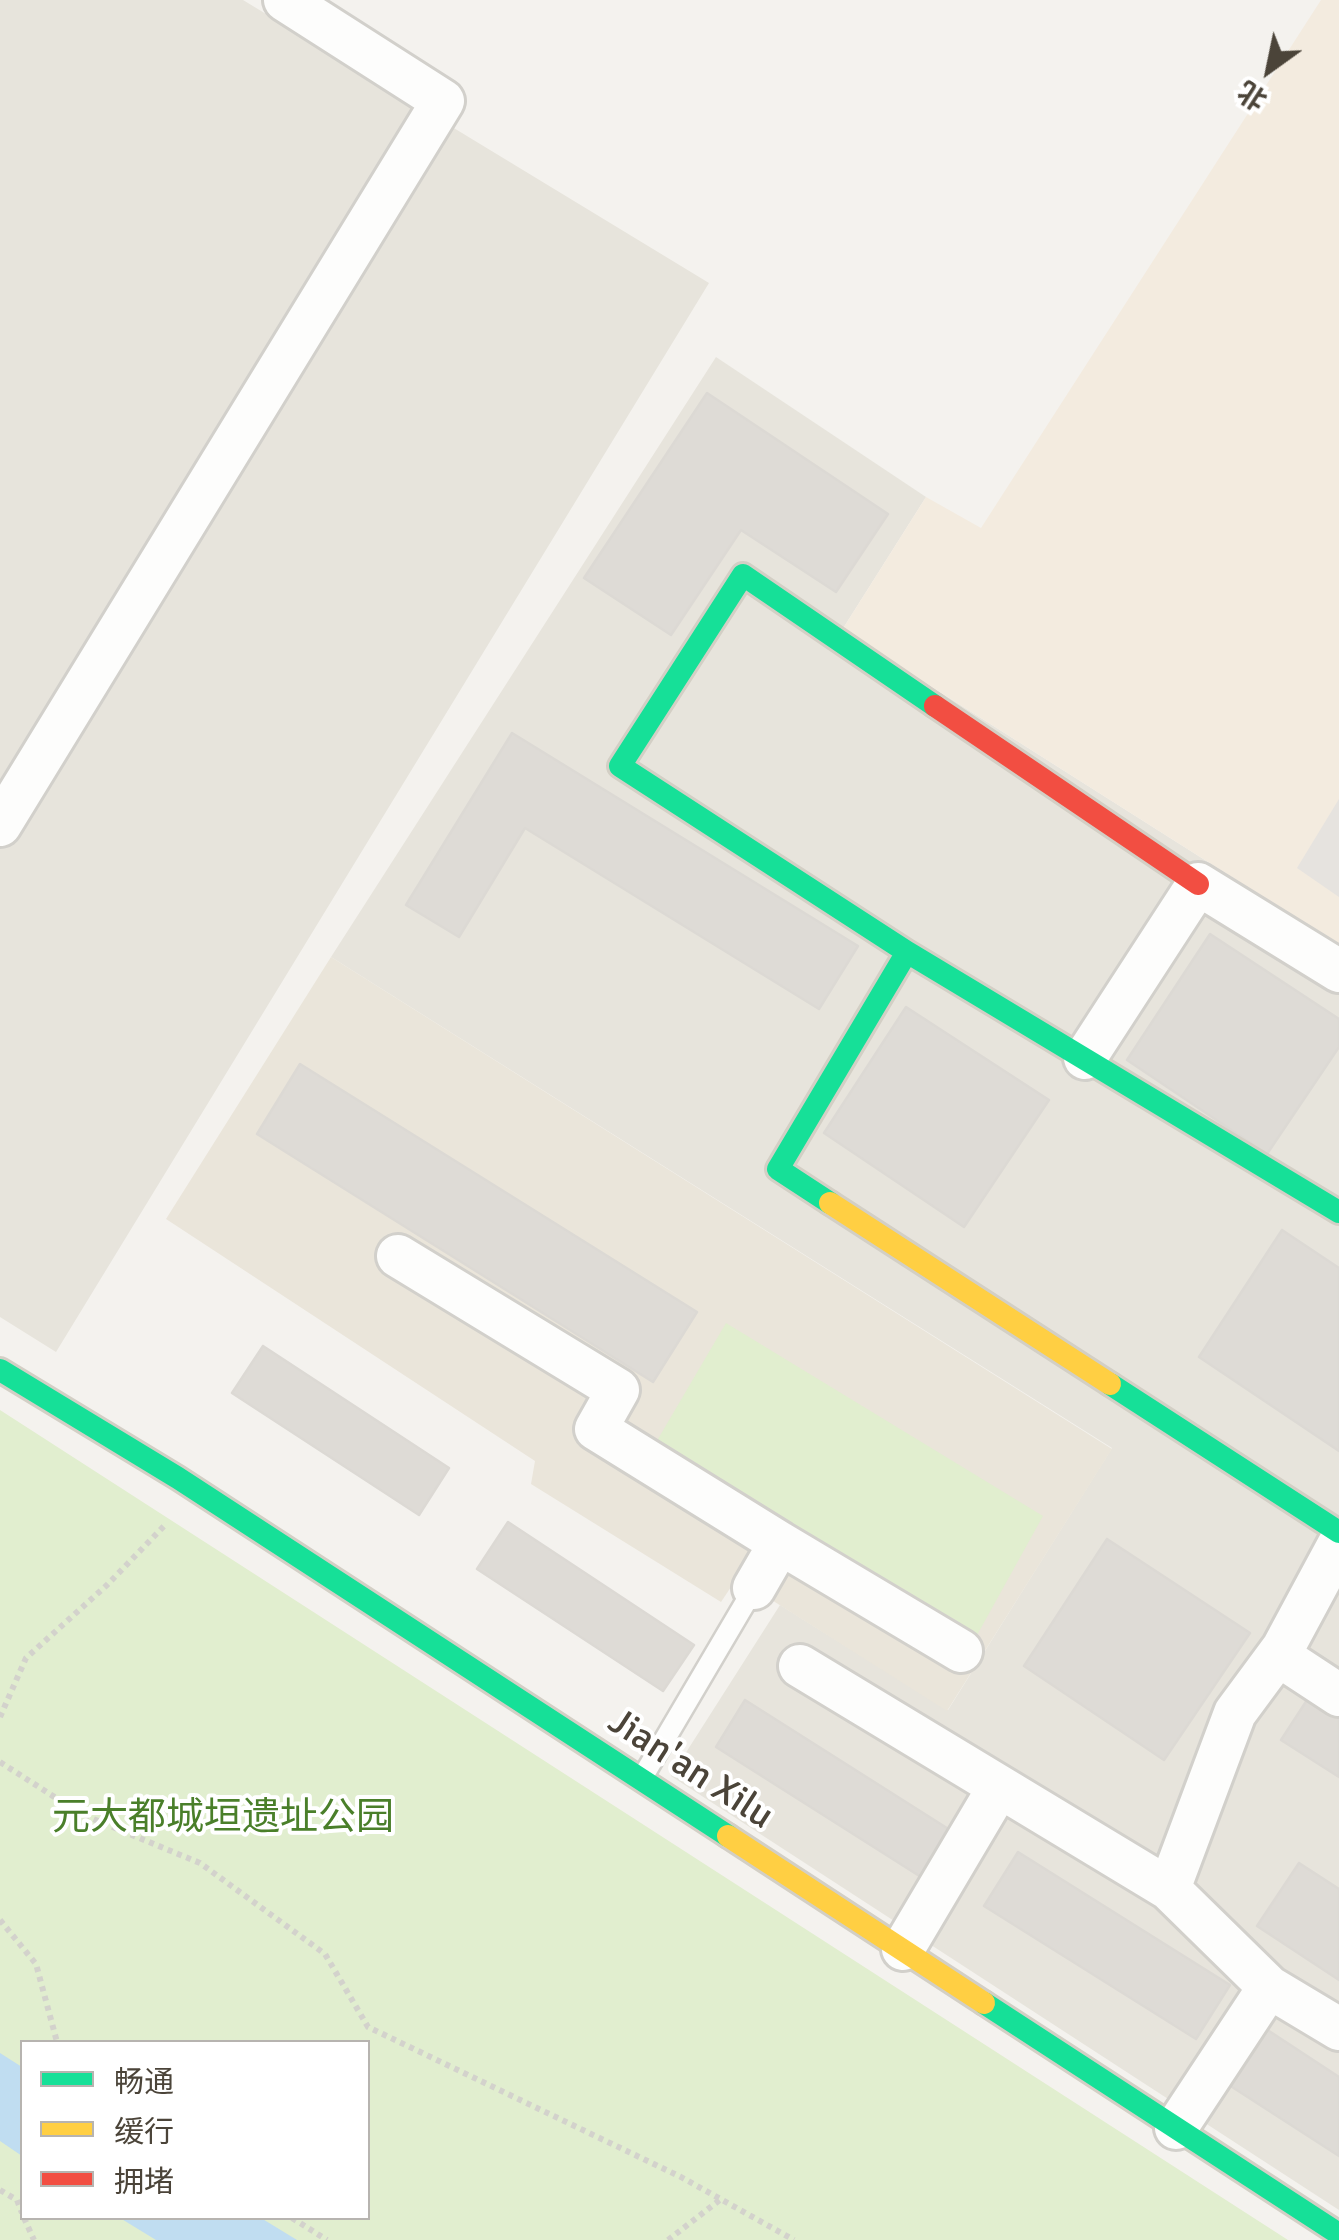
<!DOCTYPE html>
<meta charset="utf-8">
<style>
body{margin:0}
#map{position:relative;width:1339px;height:2240px;overflow:hidden;background:#f4f2ee;font-family:Signika,"Noto Sans SC",sans-serif}
canvas{display:block}
.legend{position:absolute;left:20px;top:2040px;width:350px;height:180px;box-sizing:border-box;background:#fff;border:2px solid #b7b4b0;margin:0;padding:12px 18px;list-style:none;font-size:30px;color:#4b4439}
.legend li{display:flex;align-items:center;gap:20px;height:50px}
.legend b{width:50px;border:2px solid #b7b4b0}
.north{position:absolute;left:1219px;top:20px;width:100px;height:100px;-webkit-text-stroke:8px #fff;paint-order:stroke;rotate:213deg;font-size:28px;font-weight:700;line-height:40px;text-align:center;color:#4b4439}
.north::after{content:'';display:block;margin:auto;width:35px;height:45px;background:#4b4439;clip-path:polygon(50% 0,100% 100%,50% 72%,0 100%)}
</style>
<div id="map">
<canvas width="1339" height="2240"></canvas>
<ul class="legend">
<li><b style="height:12px;background:#16e098"></b>畅通</li>
<li><b style="height:12px;background:#ffcf43"></b>缓行</li>
<li><b style="height:12px;background:#f24e42"></b>拥堵</li>
</ul>
<div class="north">北</div>
</div>
<script>
const c = document.querySelector('canvas').getContext('2d');
c.lineJoin = 'round';
function fillPath(path, color) { c.fillStyle = color; c.fill(path, 'evenodd'); }
const toPath = rows => new Path2D(rows.map(r => 'M' + r).join(''));
function stroke(path, color, width, dash) { c.strokeStyle = color; c.lineWidth = width; c.lineCap = dash ? 'butt' : 'round'; c.setLineDash(dash || []); c.stroke(path); }
function write(font, color, halo, rows, align = 'center') {
  c.font = font + ' Signika,"Noto Sans SC",sans-serif'; c.lineWidth = 8; c.setLineDash([]); c.textBaseline = 'middle'; c.strokeStyle = halo; c.fillStyle = color; for (const [text, x, y, turn = 0] of rows) {
    c.save(); c.translate(x, y); c.rotate((+turn || 0) * Math.PI / 180); c.textAlign = isNaN(turn) ? turn : align; if (halo) c.strokeText(text, 0, 0); c.fillText(text, 0, 0); c.restore();
  }
}
fillPath(toPath([
 [0,0,243,0,709,283,56,1352,0,1317],
 [716,357,926,497,842,630,1339,945,1339,2210,671,1776,780,1605,948,1710,1112,1448,331,957]
]), '#e7e4dc');
fillPath(toPath([
 [1321,0,1339,0,1339,945,842,630,926,497,981,528]
]), '#f3ebdf');
fillPath(toPath([
 [331,957,1112,1449,947,1711,737,1578,721,1602,531,1484,535,1461,166,1219]
]), '#eae5da');
fillPath(toPath([
 [726,1323,1043,1516,971,1646,648,1456],
 [0,1410,1288,2240,0,2240],
 [22,2042,368,2042,368,2218,22,2218]
]), '#e1eecf');
fillPath(toPath([
 [1339,799,1339,897,1297,868]
]), '#e6e3df');
fillPath(toPath([
 [0,2053,22,2067,22,2156,0,2141],
 [120,2218,261,2218,297,2240,156,2240]
]), '#c0ddf1');
const building = toPath([
 [707,393,888,514,836,592,741,530,671,635,584,578,707,393],
 [512,733,858,946,819,1009,525,828,459,937,406,905,512,733],
 [1210,934,1339,1019,1339,1047,1267,1154,1127,1060,1210,934],
 [906,1007,1049,1100,964,1227,824,1133,906,1007],
 [300,1064,697,1312,653,1382,257,1134,300,1064],
 [1282,1230,1339,1268,1339,1451,1199,1357,1282,1230],
 [263,1346,449,1468,419,1515,232,1393,263,1346],
 [508,1522,694,1645,663,1691,477,1569,508,1522],
 [1107,1539,1250,1633,1164,1760,1024,1666,1107,1539],
 [1309,1697,1339,1717,1339,1777,1281,1740,1309,1697],
 [745,1700,950,1830,921,1877,716,1747,745,1700],
 [1018,1852,1230,1985,1196,2039,984,1906,1018,1852],
 [1299,1863,1339,1889,1339,1980,1257,1926,1299,1863],
 [1266,2029,1339,2077,1339,2156,1229,2085,1266,2029]
]);
fillPath(building, '#dedbd6');
stroke(building, '#dcd9d4', 2.5);
const lane = toPath([
 [642,1778,754,1588]
]);
const street = toPath([
 [0,825,443,101,285,0],
 [1085,1058,1198,884,1339,971],
 [398,1256,618,1390,596,1429,780,1543],
 [1339,1544,1283,1648,1235,1713,1169,1889,1269,1987,1339,2029],
 [754,1588,780,1543,961,1651],
 [1278,1655,1339,1695],
 [800,1666,1169,1889],
 [903,1949,999,1787],
 [1176,2128,1269,1987]
]);
const fast = toPath([
 [907,952,620,766,743,575,935,706],
 [830,1203,778,1169,907,952,1339,1212],
 [0,1370,178,1478,728,1836],
 [1110,1384,1339,1532],
 [984,2003,1339,2234]
]);
const slow = toPath([
 [830,1203,1110,1384],
 [728,1836,984,2003]
]);
const jam = toPath([
 [935,706,1198,884]
]);
stroke(lane, '#d2d0cb', 25);
stroke(street, '#d2d0cb', 48);
stroke(fast, '#d3cfc5', 28);
stroke(slow, '#d3cfc5', 28);
stroke(jam, '#d3cfc5', 28);
stroke(toPath([
 [0,1717,26,1658,107,1585,166,1524],
 [0,1762,81,1814,200,1863,325,1954,368,2027,681,2177,794,2240],
 [0,1920,36,1964,57,2042],
 [0,2190,17,2200,22,2213],
 [24,2218,34,2240],
 [292,2218,327,2240],
 [668,2240,721,2199]
]), '#d3d2cc', 6, [5, 5]);
stroke(lane, '#fdfdfc', 20);
stroke(street, '#fdfdfc', 42);
stroke(fast, '#16e098', 22);
stroke(slow, '#ffcf43', 22);
stroke(jam, '#f24e42', 22);
write('38px', '#4b4439', '#fff', [
 ["Jian'an Xilu",690,1770,33]
]);
write('38px', '#4a7f2a', '#fff', [
 ["元大都城垣遗址公园",223,1819]
]);
</script>
